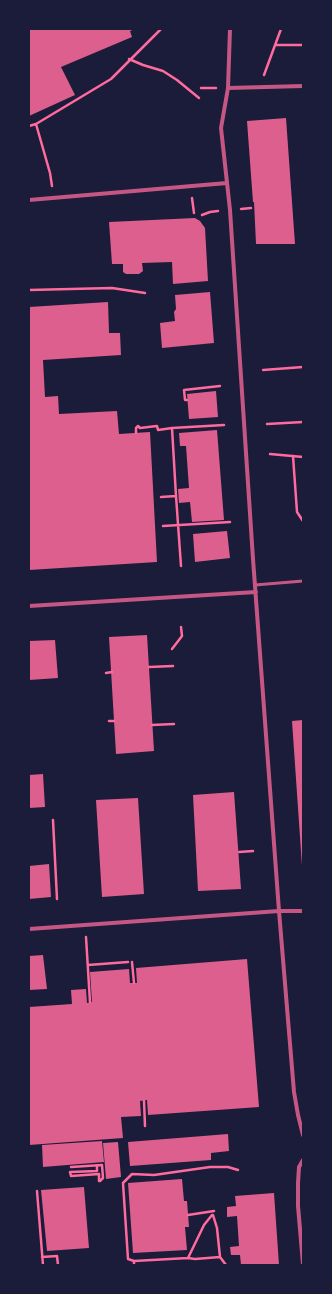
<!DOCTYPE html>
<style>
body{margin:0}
#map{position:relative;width:332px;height:1294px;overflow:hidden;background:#1b1b3a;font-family:"IBM Plex Serif",serif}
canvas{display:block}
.frame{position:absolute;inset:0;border:30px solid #1b1b3a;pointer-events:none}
</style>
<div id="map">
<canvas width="332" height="1294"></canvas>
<div class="frame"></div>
</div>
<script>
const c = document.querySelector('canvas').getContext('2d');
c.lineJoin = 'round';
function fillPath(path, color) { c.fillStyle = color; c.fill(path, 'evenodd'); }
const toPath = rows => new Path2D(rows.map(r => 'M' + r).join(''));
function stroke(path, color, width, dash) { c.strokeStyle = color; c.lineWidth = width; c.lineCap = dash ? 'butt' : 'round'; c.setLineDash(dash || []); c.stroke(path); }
fillPath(toPath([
 [29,29,135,29,130,31,132,37,61,67,75,95,29,116],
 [286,118,295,244,256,244,254,202,253,202,247,121],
 [195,218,200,221,205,228,208,281,173,284,172,262,142,263,143,271,139,274,126,274,123,272,123,264,112,264,109,222],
 [210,292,214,343,162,348,160,323,175,321,174,312,176,309,175,295],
 [108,302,109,333,120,333,121,355,43,360,45,397,58,396,59,414,117,411,119,434,150,432,157,562,29,570,29,307],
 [216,391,218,417,189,419,187,394],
 [217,430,224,520,192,522,190,502,179,503,178,489,189,488,186,446,180,446,179,433],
 [227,531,230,558,195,562,193,534],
 [147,635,154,751,116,754,109,637],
 [55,640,58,678,29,680,29,641],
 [303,720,303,866,302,866,292,721],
 [43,774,45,807,29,808,29,775],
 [234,792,241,889,198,891,193,795],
 [138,798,144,894,102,897,96,800],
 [49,864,51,897,29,899,29,866],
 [43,955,47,989,29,990,29,956],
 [247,959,259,1107,148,1115,147,1100,140,1101,141,1116,121,1117,123,1138,29,1145,29,1007,72,1004,71,990,86,989,87,1003,92,1002,90,972,129,969,130,983,137,983,136,968],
 [228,1134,229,1151,211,1153,211,1160,130,1166,128,1142],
 [102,1141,104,1162,43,1167,42,1145],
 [118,1142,121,1177,106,1179,103,1143],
 [182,1179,184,1201,187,1201,189,1227,185,1227,187,1250,133,1253,128,1183],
 [84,1187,89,1248,47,1251,41,1190],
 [274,1193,279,1265,241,1265,240,1255,231,1255,230,1247,239,1246,237,1216,227,1217,227,1207,236,1206,235,1196]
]), '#dd5f8e');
stroke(toPath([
 [275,45,303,45],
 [129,59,143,65,163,71,177,80,199,98],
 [264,75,281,29],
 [201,88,216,88],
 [36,124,50,173,52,186],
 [29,126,36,124,111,79,161,29],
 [192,198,194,213],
 [241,209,251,208],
 [202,215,210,212,218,211],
 [29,290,112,288,145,293],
 [263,370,303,367],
 [187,400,185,400,184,390,220,386],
 [267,424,303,422],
 [136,433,136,428,138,426,140,428,157,426,158,430,172,428],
 [270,454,303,457],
 [293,456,297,512,303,521],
 [161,497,176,496],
 [163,526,230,522],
 [181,566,176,496,172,428,224,425],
 [172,649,182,636,181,627],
 [149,667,173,666],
 [106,673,112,672],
 [109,721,114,721],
 [152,725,174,724],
 [53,820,57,899],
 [239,852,253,851],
 [86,937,90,1002],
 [132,962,134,983],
 [88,965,128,962],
 [144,1101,145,1126],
 [97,1166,97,1171,70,1172,71,1176,99,1174,99,1181],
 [71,1167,102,1165,103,1178,100,1181],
 [37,1191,43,1265],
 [188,1215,214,1211],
 [212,1215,204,1225,188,1258,134,1261,128,1259,123,1183,132,1174,154,1175,210,1167,228,1167,238,1170],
 [213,1215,217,1228,220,1257,226,1265],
 [42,1257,57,1256,58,1265],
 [188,1258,195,1259,220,1257],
 [134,1265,134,1261]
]), '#ff6b9d', 2.5);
stroke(toPath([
 [255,585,303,581]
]), '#c65784', 3);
stroke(toPath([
 [230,29,228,88,221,128,230,210,253,559,279,911,294,1092,298,1115,303,1135],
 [228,88,303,86],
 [29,200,227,183],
 [29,606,256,592],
 [29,929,279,911,303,911],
 [303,1160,299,1167,298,1183,298,1206,303,1264]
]), '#c65784', 4);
</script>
